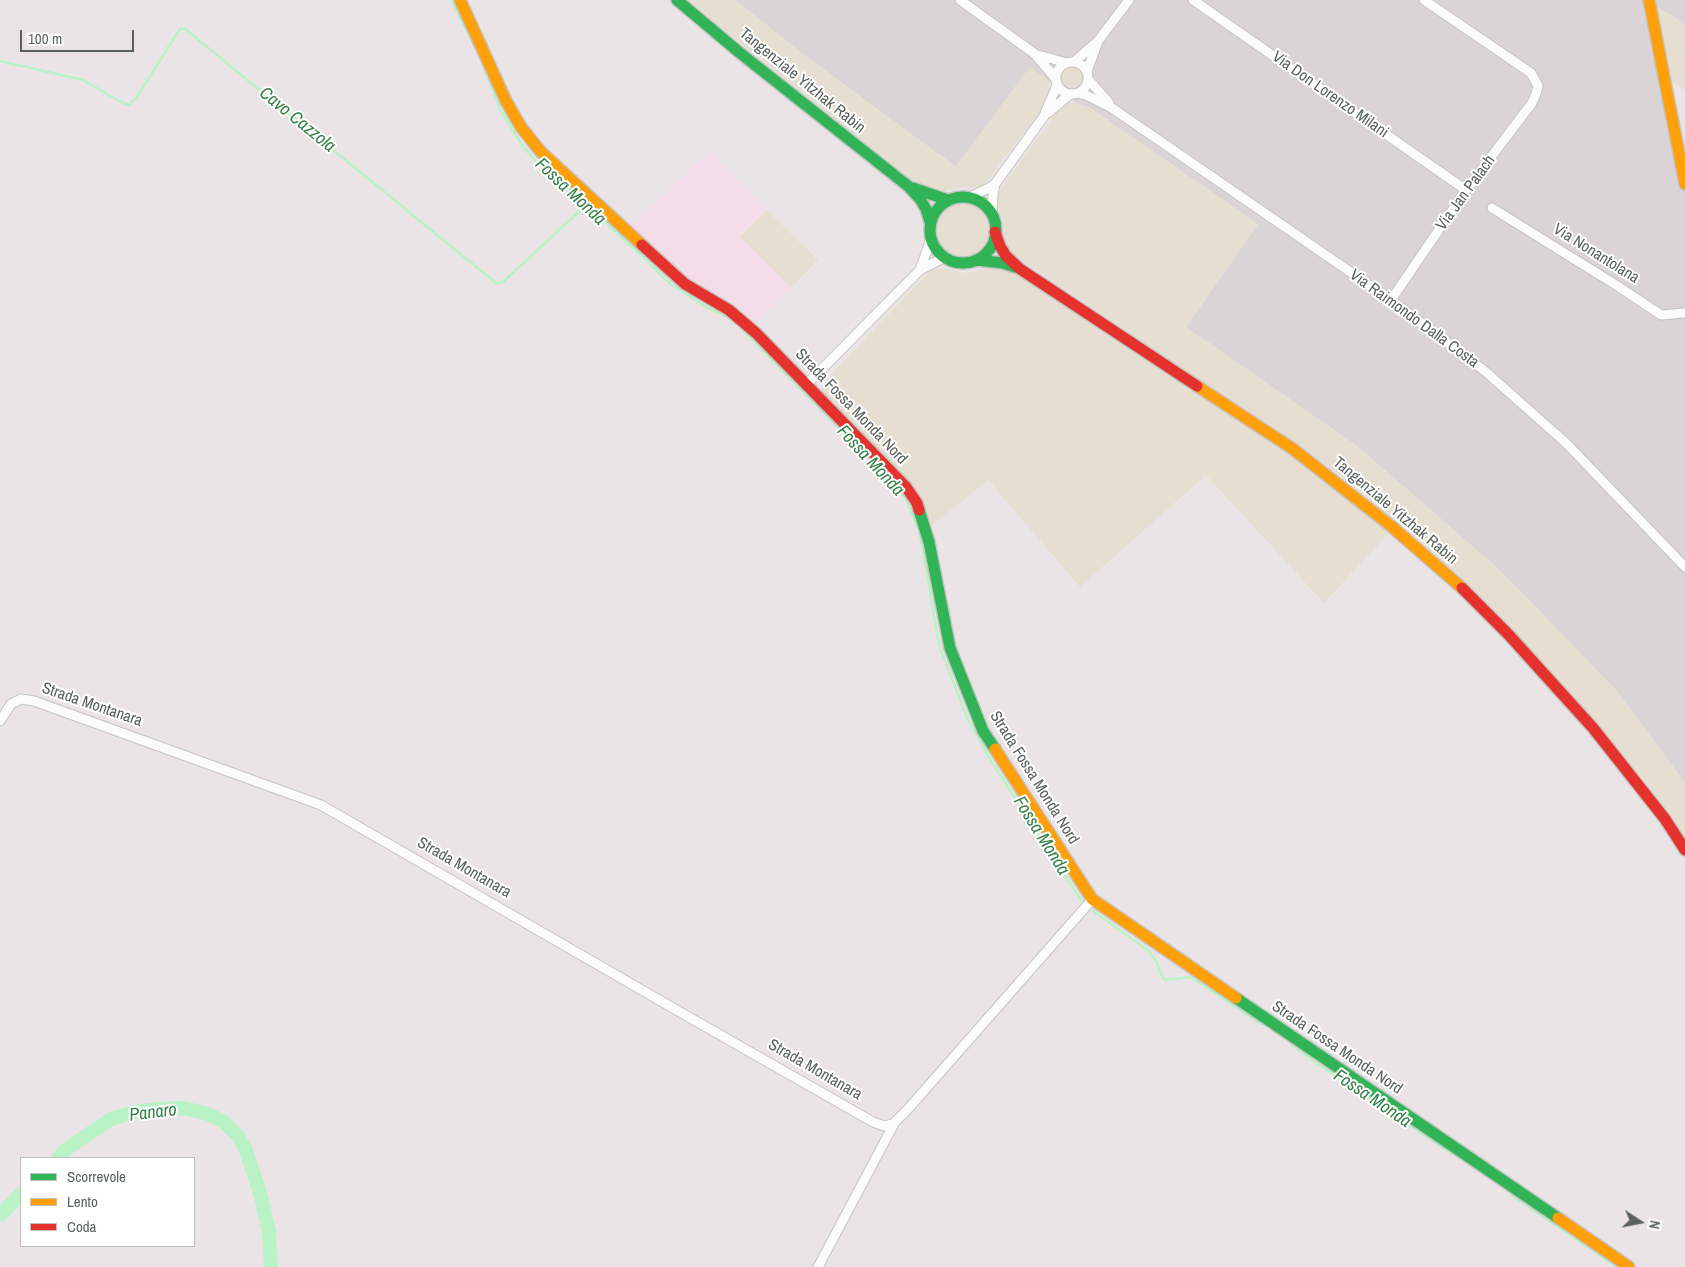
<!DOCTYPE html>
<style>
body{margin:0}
#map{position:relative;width:1685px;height:1267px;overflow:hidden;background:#eae4e7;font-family:"Archivo Narrow",sans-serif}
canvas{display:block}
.legend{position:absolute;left:20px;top:1157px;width:175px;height:90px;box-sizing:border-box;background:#fff;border:1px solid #bdc0be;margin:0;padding:6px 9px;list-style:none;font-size:15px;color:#5a625d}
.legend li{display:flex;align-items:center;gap:10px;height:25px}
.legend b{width:25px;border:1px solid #bdc0be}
.north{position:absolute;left:1615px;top:1197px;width:50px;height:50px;-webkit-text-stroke:4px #fff;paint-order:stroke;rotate:101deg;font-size:14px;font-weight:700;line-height:20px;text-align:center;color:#5a625d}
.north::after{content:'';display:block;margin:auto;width:18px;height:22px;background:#5a625d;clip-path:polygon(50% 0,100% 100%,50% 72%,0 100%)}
.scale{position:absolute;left:20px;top:30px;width:114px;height:22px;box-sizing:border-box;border:2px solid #5a625d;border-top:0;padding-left:6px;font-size:15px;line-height:18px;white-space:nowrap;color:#5a625d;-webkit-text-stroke:4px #fff;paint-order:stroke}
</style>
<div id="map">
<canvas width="1685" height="1267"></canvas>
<ul class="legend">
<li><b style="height:6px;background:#30b455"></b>Scorrevole</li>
<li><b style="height:6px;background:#ff9f0a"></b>Lento</li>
<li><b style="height:6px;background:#e5322d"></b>Coda</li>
</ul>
<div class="north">N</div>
<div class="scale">100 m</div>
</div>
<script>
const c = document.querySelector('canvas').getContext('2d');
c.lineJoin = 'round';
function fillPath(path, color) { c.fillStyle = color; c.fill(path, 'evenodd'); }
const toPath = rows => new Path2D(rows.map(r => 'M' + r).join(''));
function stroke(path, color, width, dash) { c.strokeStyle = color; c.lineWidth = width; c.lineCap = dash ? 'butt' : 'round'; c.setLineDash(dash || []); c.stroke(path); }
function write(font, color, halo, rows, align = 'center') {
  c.font = font + ' "Archivo Narrow",sans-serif'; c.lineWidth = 4; c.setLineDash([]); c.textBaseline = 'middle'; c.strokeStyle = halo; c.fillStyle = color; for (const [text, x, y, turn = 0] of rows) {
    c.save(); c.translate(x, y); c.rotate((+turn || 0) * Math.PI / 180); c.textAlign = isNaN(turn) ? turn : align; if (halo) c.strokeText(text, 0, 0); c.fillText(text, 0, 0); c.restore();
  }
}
fillPath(toPath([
 [709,152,818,260,755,325,741,311,730,304,701,290,629,229]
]), '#f4dde8');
fillPath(toPath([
 [735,0,1685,0,1685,24,1654,5,1672,82,1685,155,1685,783,1617,691,1496,567,1357,446,1186,327,1258,224,1090,108,1077,103,1030,67,956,167,804,55]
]), '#dad4d6');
fillPath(toPath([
 [689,0,735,0,804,55,955,167,1030,67,1048,81,1051,92,1044,107,981,188,965,187,945,191,917,183,904,174,718,25],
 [1654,4,1685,24,1685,91,1672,82],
 '1061 78a11 11 0 1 1 22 0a11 11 0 1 1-22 0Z',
 [1069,102,1077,103,1090,108,1258,224,1186,327,1357,446,1496,567,1530,601,1617,691,1685,783,1685,839,1647,783,1556,676,1491,607,1397,523,1332,469,1013,254,1005,247,1003,240,1003,220,996,200,1000,189,1054,116],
 '935 230a27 27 0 1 1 54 0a27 27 0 1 1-54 0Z',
 [767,210,818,260,791,288,740,237],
 [994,267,1018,273,1219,407,1301,463,1390,532,1324,603,1206,475,1080,587,988,480,929,528,911,487,821,391,832,373,930,271,944,268,965,273]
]), '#e6dfd1');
stroke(toPath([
 [451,0,478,52,501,111,524,148,535,160,600,217,672,285,708,308,726,316,737,324,810,399,884,473,907,501,920,534,939,645,968,720,988,756,1076,893,1085,904],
 [0,61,83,80,121,102,129,105,137,97,176,35,180,29,185,29,496,283,499,283,503,282,586,205],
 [1089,908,1149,951,1156,961,1163,978,1166,980,1191,977,1261,1024],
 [1292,1045,1316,1063,1452,1154],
 [1511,1195,1617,1267]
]), '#b9f3c5', 2.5);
stroke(toPath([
 [58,1158,68,1148,111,1119,134,1112,157,1109,184,1108,208,1114,224,1122,237,1135,245,1148,261,1196,269,1232,271,1267],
 [0,1215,21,1194]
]), '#b9f3c5', 14);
const street = toPath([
 [960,0,1035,54,1056,79],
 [1193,0,1466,190],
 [1038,55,1067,63],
 '1056 78a16 16 0 1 1 32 0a16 16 0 1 1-32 0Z',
 [1074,62,1098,41,1129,0],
 [1087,71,1097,44],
 [1088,79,1109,103],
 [1078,93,1086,95,1112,108,1391,300,1486,372,1566,443,1685,567],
 [1048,113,1070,94],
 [970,197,989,188,995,184,1044,116,1057,85],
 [1492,208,1616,285,1661,315,1685,313],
 [992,215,993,194,995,184],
 [920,270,931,239],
 [1391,300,1466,190,1532,103,1536,94,1538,86,1531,73,1424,0],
 [806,385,920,270,945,257],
 [0,721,11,704,21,699,34,701,321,805,673,1008,873,1122,884,1126,893,1124,908,1109,1090,902],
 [818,1267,895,1122]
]);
const fast = toPath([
 [677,0,740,53,908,186,920,199,926,209,930,222],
 [913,188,948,200],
 '930 230a33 33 0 1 1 66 0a33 33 0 1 1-66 0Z',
 [976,260,1003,263,1015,267],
 [919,510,929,542,950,648,983,731,995,749],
 [1236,998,1558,1218]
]);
const slow = toPath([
 [460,0,506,101,521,127,540,151,642,245],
 [1649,0,1685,184],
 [1197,386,1293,449,1391,526,1462,588],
 [995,749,1092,899,1236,998],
 [1558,1218,1629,1267]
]);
const jam = toPath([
 [995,232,1000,246,1006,256,1020,269,1197,386],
 [642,245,685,284,729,310,756,333,906,487,917,503,919,510],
 [1462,588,1508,634,1593,728,1665,819,1685,850]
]);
stroke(street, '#c4c4c4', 11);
stroke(fast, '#c4c4c4', 14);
stroke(slow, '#c4c4c4', 14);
stroke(jam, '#c4c4c4', 14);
stroke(street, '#fcfbfb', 9);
stroke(fast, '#30b455', 11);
stroke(slow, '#ff9f0a', 11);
stroke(jam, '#e5322d', 11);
write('16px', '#5a625d', '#fff', [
 ["Tangenziale Yitzhak Rabin",802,81,39],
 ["Via Don Lorenzo Milani",1330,95,35],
 ["Via Jan Palach",1466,193,-54],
 ["Via Nonantolana",1596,254,32],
 ["Via Raimondo Dalla Costa",1414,319,36],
 ["Strada Fossa Monda Nord",851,407,46],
 ["Tangenziale Yitzhak Rabin",1395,511,40],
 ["Strada Montanara",92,705,19],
 ["Strada Fossa Monda Nord",1034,778,58],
 ["Strada Montanara",464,868,30],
 ["Strada Fossa Monda Nord",1337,1048,34],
 ["Strada Montanara",815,1070,30]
]);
write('italic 18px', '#35804a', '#fff', [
 ["Cavo Cazzola",297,120,39],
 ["Fossa Monda",570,192,43],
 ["Fossa Monda",870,461,47],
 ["Fossa Monda",1041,836,58],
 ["Fossa Monda",1372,1099,34],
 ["Panaro",153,1113,-7]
]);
</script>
